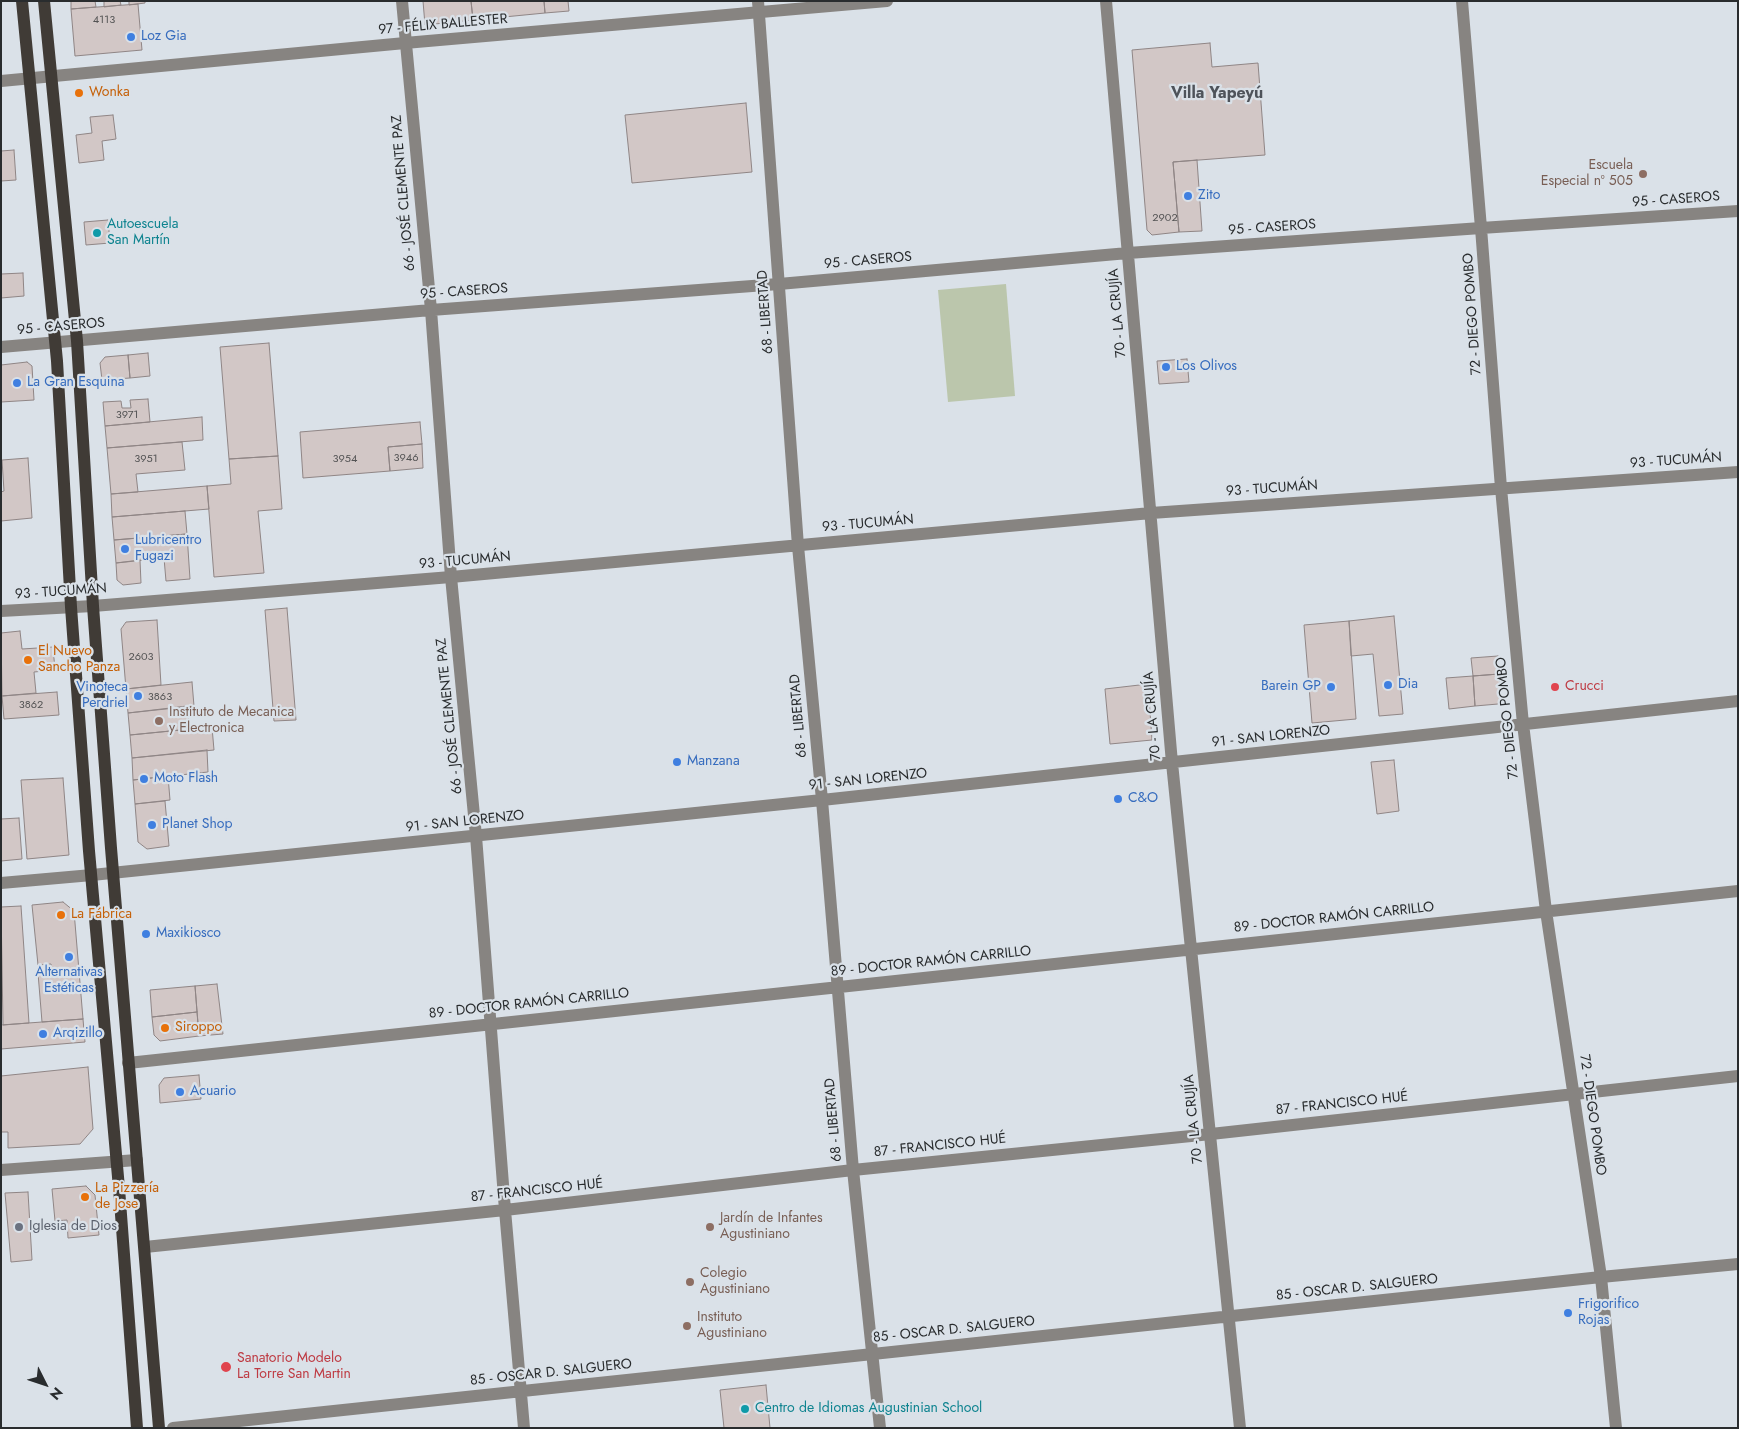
<!DOCTYPE html>
<meta charset="utf-8">
<style>
body{margin:0}
#map{position:relative;width:1739px;height:1429px;overflow:hidden;background:#dae1e8;font-family:Jost,sans-serif}
canvas{display:block}
.frame{position:absolute;inset:0;border:2px solid #292c2e;pointer-events:none}
.north{position:absolute;left:20px;top:1359px;width:50px;height:50px;-webkit-text-stroke:4px #dae1e8;paint-order:stroke;rotate:131deg;font-size:14px;font-weight:700;line-height:20px;text-align:center;color:#292c2e}
.north::after{content:'';display:block;margin:auto;width:18px;height:22px;background:#292c2e;clip-path:polygon(50% 0,100% 100%,50% 72%,0 100%)}
</style>
<div id="map">
<canvas width="1739" height="1429"></canvas>
<div class="frame"></div>
<div class="north">N</div>
</div>
<script>
const c = document.querySelector('canvas').getContext('2d');
c.lineJoin = 'round';
function fillPath(path, color) { c.fillStyle = color; c.fill(path, 'evenodd'); }
const toPath = rows => new Path2D(rows.map(r => 'M' + r).join(''));
function stroke(path, color, width, dash) { c.strokeStyle = color; c.lineWidth = width; c.lineCap = dash ? 'butt' : 'round'; c.setLineDash(dash || []); c.stroke(path); }
function write(font, color, halo, rows, align = 'center') {
  c.font = font + ' Jost,sans-serif'; c.lineWidth = 4.5; c.setLineDash([]); c.textBaseline = 'middle'; c.strokeStyle = halo; c.fillStyle = color; for (const [text, x, y, turn = 0] of rows) {
    c.save(); c.translate(x, y); c.rotate((+turn || 0) * Math.PI / 180); c.textAlign = isNaN(turn) ? turn : align; if (halo) c.strokeText(text, 0, 0); c.fillText(text, 0, 0); c.restore();
  }
}
fillPath(toPath([
 [1006,284,1015,396,948,402,938,290]
]), '#bbc6ac');
const building = toPath([
 [71,1,95,1,96,7,71,9,71,1],
 [104,1,120,1,121,5,104,7,104,1],
 [129,1,145,1,145,3,129,5,129,1],
 [423,1,471,1,473,20,425,25,423,1],
 [471,1,544,1,545,13,473,20,471,1],
 [544,1,568,1,569,11,545,13,544,1],
 [138,4,142,50,75,56,71,9,138,4],
 [1210,43,1212,67,1258,63,1265,155,1173,162,1179,232,1152,235,1147,230,1132,50,1210,43],
 [746,103,752,172,632,183,625,115,746,103],
 [113,115,116,139,102,141,104,160,79,163,76,135,92,133,90,117,113,115],
 [14,150,16,180,1,181,1,151,14,150],
 [1197,160,1202,231,1179,232,1173,162,1197,160],
 [108,220,110,243,86,245,84,222,108,220],
 [23,273,24,296,1,298,1,274,23,273],
 [269,343,278,456,229,459,220,347,269,343],
 [148,353,150,376,130,378,128,355,148,353],
 [128,355,130,378,102,380,100,363,105,357,128,355],
 [1187,359,1189,382,1159,384,1157,361,1187,359],
 [27,362,32,366,34,400,1,402,1,365,27,362],
 [148,399,150,422,105,426,103,402,121,401,122,408,131,408,130,400,148,399],
 [202,417,203,440,107,448,105,426,202,417],
 [420,422,422,444,388,447,390,471,303,478,300,432,420,422],
 [182,442,185,470,136,474,138,492,111,494,107,448,182,442],
 [422,444,423,468,390,471,388,447,422,444],
 [278,456,282,509,258,511,264,573,214,577,207,486,231,484,229,459,278,456],
 [28,458,32,518,1,521,1,492,4,491,2,460,28,458],
 [207,486,209,509,112,517,111,494,207,486],
 [185,511,187,534,114,540,112,517,185,511],
 [187,534,190,579,166,581,164,558,116,563,114,540,187,534],
 [140,560,141,583,123,585,117,580,116,563,140,560],
 [287,608,296,720,274,721,265,610,287,608],
 [1394,616,1403,714,1379,716,1373,654,1351,656,1349,621,1394,616],
 [157,620,161,685,126,689,121,629,126,622,157,620],
 [1349,621,1356,719,1312,723,1304,625,1349,621],
 [20,631,22,649,53,647,55,670,34,672,36,693,2,696,1,633,20,631],
 [1498,656,1499,674,1473,676,1471,658,1498,656],
 [1499,674,1501,699,1498,704,1475,706,1473,676,1499,674],
 [1473,676,1475,706,1449,709,1446,678,1473,676],
 [192,682,194,706,128,713,126,689,192,682],
 [1148,684,1152,740,1110,744,1105,689,1148,684],
 [57,692,59,715,4,719,2,696,57,692],
 [187,706,190,729,130,735,128,713,187,706],
 [212,727,214,750,132,758,130,735,212,727],
 [207,750,208,772,133,780,132,758,207,750],
 [1394,760,1399,811,1377,814,1371,762,1394,760],
 [168,776,170,800,135,804,133,780,168,776],
 [63,778,69,855,27,859,21,780,63,778],
 [165,801,169,846,147,849,138,842,135,804,165,801],
 [19,818,22,859,1,861,1,819,19,818],
 [63,902,74,911,83,1019,42,1022,38,973,52,972,51,964,38,965,32,905,63,902],
 [21,906,29,1023,3,1025,1,907,21,906],
 [217,984,223,1034,199,1036,195,986,217,984],
 [195,986,197,1012,152,1017,150,990,195,986],
 [197,1012,199,1036,160,1041,154,1035,152,1017,197,1012],
 [83,1019,85,1042,1,1049,1,1025,83,1019],
 [88,1067,93,1129,80,1144,8,1148,8,1132,1,1132,1,1076,88,1067],
 [199,1075,201,1099,160,1103,159,1085,164,1078,199,1075],
 [86,1186,95,1195,99,1235,68,1238,67,1220,55,1221,52,1189,86,1186],
 [28,1192,32,1260,11,1262,5,1193,28,1192],
 [766,1385,770,1428,724,1428,720,1390,766,1385]
]);
fillPath(building, '#d2c7c6');
stroke(building, '#8f8585', 1);
stroke(toPath([
 [402,1,431,310,451,577,476,836,505,1210,524,1428],
 [758,1,798,546,822,800,853,1170,880,1428],
 [1106,1,1172,763,1240,1428],
 [1462,1,1481,228,1501,488,1523,724,1546,911,1601,1277,1616,1428],
 [1,81,405,43,887,1],
 [1,347,431,310,779,284,1128,253,1481,228,1738,211],
 [1,611,93,606,451,577,1151,513,1738,472],
 [1,883,92,875,822,800,1738,701],
 [128,1063,1738,891],
 [1,1170,137,1160],
 [145,1247,505,1210,853,1170,1211,1134,1738,1076],
 [173,1428,1601,1277,1738,1264]
]), '#878481', 12);
stroke(toPath([
 [22,1,57,361,71,607,89,851,119,1188,137,1428],
 [44,1,77,341,93,606,111,848,159,1428]
]), '#403b36', 12);
for (const [x, y, r, color] of [
 [131,37,5,"#3f7fe0"],
 [79,93,5,"#e8710a"],
 [1643,174,5,"#8d6e63"],
 [1188,196,5,"#3f7fe0"],
 [97,233,5,"#0f9aa8"],
 [1166,367,5,"#3f7fe0"],
 [17,383,5,"#3f7fe0"],
 [125,549,5,"#3f7fe0"],
 [28,660,5,"#e8710a"],
 [1388,685,5,"#3f7fe0"],
 [1331,687,5,"#3f7fe0"],
 [1555,687,5,"#e0444e"],
 [138,696,5,"#3f7fe0"],
 [159,721,5,"#8d6e63"],
 [677,762,5,"#3f7fe0"],
 [144,779,5,"#3f7fe0"],
 [1118,799,5,"#3f7fe0"],
 [152,825,5,"#3f7fe0"],
 [61,915,5,"#e8710a"],
 [146,934,5,"#3f7fe0"],
 [69,957,5,"#3f7fe0"],
 [165,1028,5,"#e8710a"],
 [43,1034,5,"#3f7fe0"],
 [180,1092,5,"#3f7fe0"],
 [85,1197,5,"#e8710a"],
 [19,1227,5,"#6b7280"],
 [710,1227,5,"#8d6e63"],
 [690,1282,5,"#8d6e63"],
 [1568,1313,5,"#3f7fe0"],
 [687,1326,5,"#8d6e63"],
 [226,1367,6,"#e0444e"],
 [745,1409,5,"#0f9aa8"]
]) { const dot = new Path2D(); dot.arc(x, y, r, 0, 2 * Math.PI); c.fillStyle = color; c.fill(dot); stroke(dot, '#dae1e8', 2); }
write('11px', '#535354', null, [
 ["4113",104,20],
 ["2902",1165,218],
 ["3971",127,415],
 ["3946",406,458],
 ["3951",146,459],
 ["3954",345,459],
 ["2603",141,657],
 ["3863",160,697],
 ["3862",31,705]
]);
write('14px', '#292c2e', '#dae1e8', [
 ["97 - FÉLIX BALLESTER",443,25,-5],
 ["66 - JOSÉ CLEMENTE PAZ",404,193,-95],
 ["95 - CASEROS",1676,200,-4],
 ["95 - CASEROS",1272,228,-4],
 ["95 - CASEROS",868,261,-5],
 ["95 - CASEROS",464,292,-4],
 ["68 - LIBERTAD",766,312,-94],
 ["70 - LA CRUJÍA",1118,313,-95],
 ["72 - DIEGO POMBO",1473,314,-94],
 ["95 - CASEROS",61,327,-5],
 ["93 - TUCUMÁN",1676,461,-4],
 ["93 - TUCUMÁN",1272,489,-4],
 ["93 - TUCUMÁN",868,524,-5],
 ["93 - TUCUMÁN",465,561,-5],
 ["93 - TUCUMÁN",61,592,-4],
 ["66 - JOSÉ CLEMENTE PAZ",450,716,-96],
 ["68 - LIBERTAD",799,716,-95],
 ["70 - LA CRUJÍA",1153,716,-95],
 ["72 - DIEGO POMBO",1508,718,-96],
 ["91 - SAN LORENZO",1271,737,-6],
 ["91 - SAN LORENZO",868,780,-6],
 ["91 - SAN LORENZO",465,822,-6],
 ["89 - DOCTOR RAMÓN CARRILLO",1334,918,-6],
 ["89 - DOCTOR RAMÓN CARRILLO",931,962,-6],
 ["89 - DOCTOR RAMÓN CARRILLO",529,1004,-6],
 ["87 - FRANCISCO HUÉ",1342,1104,-6],
 ["72 - DIEGO POMBO",1592,1115,82],
 ["70 - LA CRUJÍA",1194,1119,-96],
 ["68 - LIBERTAD",834,1120,-95],
 ["87 - FRANCISCO HUÉ",940,1146,-6],
 ["87 - FRANCISCO HUÉ",537,1191,-6],
 ["85 - OSCAR D. SALGUERO",1357,1288,-6],
 ["85 - OSCAR D. SALGUERO",954,1330,-6],
 ["85 - OSCAR D. SALGUERO",551,1373,-6]
]);
write('14px', '#366cbe', '#dae1e8', [
 ["Loz Gia",141,37],
 ["Zito",1198,196],
 ["Los Olivos",1176,367],
 ["La Gran Esquina",27,383],
 ["Lubricentro",135,541],
 ["Fugazi",135,557],
 ["Dia",1398,685],
 ["Barein GP",1321,687,"right"],
 ["Vinoteca",128,688,"right"],
 ["Perdriel",128,704,"right"],
 ["Manzana",687,762],
 ["Moto Flash",154,779],
 ["C&O",1128,799],
 ["Planet Shop",162,825],
 ["Maxikiosco",156,934],
 ["Alternativas",69,973,"center"],
 ["Estéticas",69,989,"center"],
 ["Arqizillo",53,1034],
 ["Acuario",190,1092],
 ["Frigorifico",1578,1305],
 ["Rojas",1578,1321]
], 'left');
write('14px', '#c56008', '#dae1e8', [
 ["Wonka",89,93],
 ["El Nuevo",38,652],
 ["Sancho Panza",38,668],
 ["La Fábrica",71,915],
 ["Siroppo",175,1028],
 ["La Pizzería",95,1189],
 ["de Jose",95,1205]
], 'left');
write('14px', '#785e54', '#dae1e8', [
 ["Escuela",1633,166,"right"],
 ["Especial nº 505",1633,182,"right"],
 ["Instituto de Mecanica",169,713],
 ["y Electronica",169,729],
 ["Jardín de Infantes",720,1219],
 ["Agustiniano",720,1235],
 ["Colegio",700,1274],
 ["Agustiniano",700,1290],
 ["Instituto",697,1318],
 ["Agustiniano",697,1334]
], 'left');
write('14px', '#0d838f', '#dae1e8', [
 ["Autoescuela",107,225],
 ["San Martín",107,241],
 ["Centro de Idiomas Augustinian School",755,1409]
], 'left');
write('14px', '#be3a42', '#dae1e8', [
 ["Crucci",1565,687],
 ["Sanatorio Modelo",237,1359],
 ["La Torre San Martin",237,1375]
], 'left');
write('14px', '#5b616d', '#dae1e8', [
 ["Iglesia de Dios",29,1227]
], 'left');
write('bold 16px', '#4e535a', '#dae1e8', [
 ["Villa Yapeyú",1217,94]
]);
</script>
